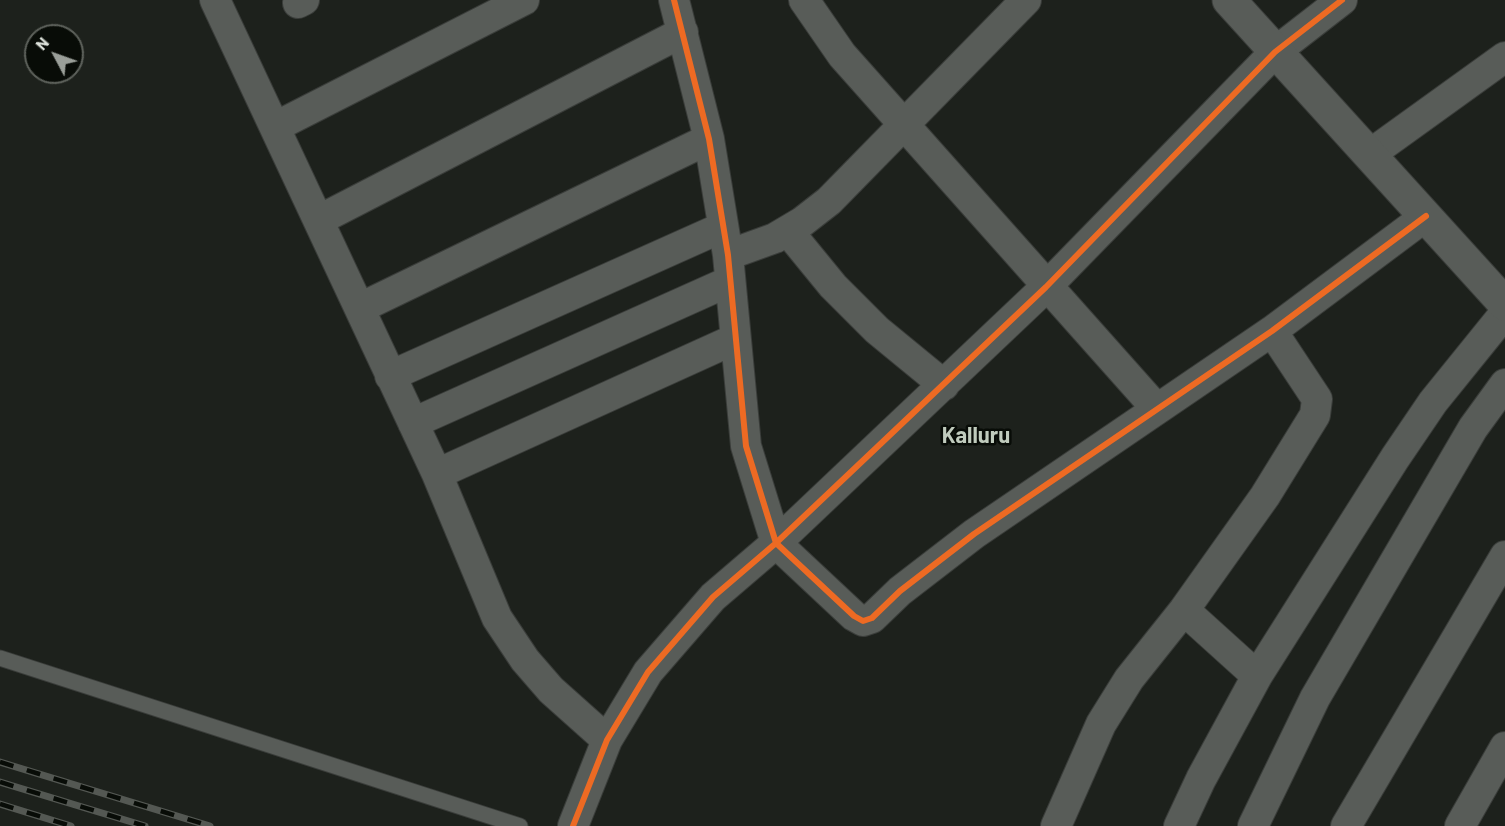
<!DOCTYPE html>
<style>
body{margin:0}
#map{position:relative;width:1505px;height:826px;overflow:hidden;background:#1d211c;font-family:Barlow,sans-serif}
canvas{display:block}
.north{position:absolute;left:24px;top:24px;width:60px;height:60px;box-sizing:border-box;background:#080c07;border:2px solid #5e625c;border-radius:50%;rotate:311deg;font-size:16px;font-weight:700;line-height:24px;text-align:center;color:#dee3dc}
.north::after{content:'';display:block;margin:auto;width:21px;height:27px;background:#9a9f99;clip-path:polygon(50% 0,100% 100%,50% 72%,0 100%)}
</style>
<div id="map">
<canvas width="1505" height="826"></canvas>
<div class="north">N</div>
</div>
<script>
const c = document.querySelector('canvas').getContext('2d');
c.lineJoin = 'round';
const toPath = rows => new Path2D(rows.map(r => 'M' + r).join(''));
function stroke(path, color, width, dash) { c.strokeStyle = color; c.lineWidth = width; c.lineCap = dash ? 'butt' : 'round'; c.setLineDash(dash || []); c.stroke(path); }
function write(font, color, halo, rows, align = 'center') {
  c.font = font + ' Barlow,sans-serif'; c.lineWidth = 5; c.setLineDash([]); c.textBaseline = 'middle'; c.strokeStyle = halo; c.fillStyle = color; for (const [text, x, y, turn = 0] of rows) {
    c.save(); c.translate(x, y); c.rotate((+turn || 0) * Math.PI / 180); c.textAlign = isNaN(turn) ? turn : align; if (halo) c.strokeText(text, 0, 0); c.fillText(text, 0, 0); c.restore();
  }
}
const lane = toPath([
 [0,658,520,826]
]);
const street = toPath([
 [215,0,437,474,497,618,525,660,551,690,607,740],
 [674,0,709,139,728,255,746,446,776,543,854,616,863,621,872,618,900,591,974,534,1272,331,1426,216],
 [804,0,842,55,1157,409],
 [298,3,304,0],
 [275,127,524,0],
 [1369,155,1505,57],
 [319,220,683,32],
 [788,231,833,286,877,330,944,385],
 [728,255,775,238,802,222,829,201,1026,0],
 [360,308,709,139],
 [390,376,723,227],
 [413,423,730,281],
 [437,474,735,339],
 [1184,610,1257,676],
 [573,826,607,740,648,672,713,597,776,543,1046,287,1275,52,1342,0],
 [1056,826,1101,724,1129,679,1184,610,1265,496,1315,415,1317,399,1272,331],
 [1179,826,1201,779,1257,676,1395,458,1433,402,1505,313],
 [1253,826,1315,698,1473,428,1505,384],
 [1346,826,1505,556],
 [1460,826,1505,747]
]);
const secondary = toPath([
 [1229,0,1505,304]
]);
stroke(lane, '#3a3d3a', 17);
stroke(street, '#3a3d3a', 32);
stroke(secondary, '#3a3d3a', 35);
stroke(lane, '#585c58', 15);
stroke(street, '#585c58', 30);
stroke(secondary, '#585c58', 33);
const rail = toPath([
 [0,762,210,826],
 [0,782,145,826],
 [0,804,71,826]
]);
stroke(rail, '#545853', 7);
stroke(rail, '#080c07', 4.5, [14]);
stroke(toPath([
 [674,0,709,139,728,255,746,446,776,543,854,616,863,621,872,618,900,591,974,534,1272,331,1426,216],
 [573,826,607,740,648,672,713,597,776,543,1046,287,1275,52,1342,0]
]), '#ed6a23', 6);
write('bold 22px', '#c0cbbd', '#080c07', [
 ["Kalluru",976,436]
]);
</script>
